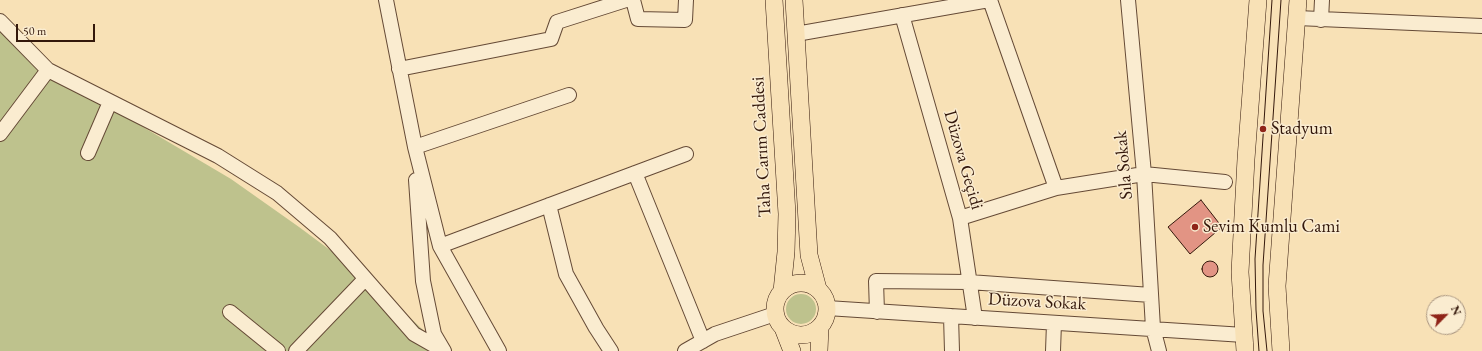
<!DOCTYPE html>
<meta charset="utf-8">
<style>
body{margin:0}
#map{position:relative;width:1482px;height:351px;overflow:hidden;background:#f8e1b6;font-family:"EB Garamond",serif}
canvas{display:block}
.north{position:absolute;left:1426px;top:295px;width:40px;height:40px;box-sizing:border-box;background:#faecd0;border:1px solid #ab9781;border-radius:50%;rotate:66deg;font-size:11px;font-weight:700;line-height:16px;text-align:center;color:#34180b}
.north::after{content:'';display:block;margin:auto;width:14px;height:18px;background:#8f2418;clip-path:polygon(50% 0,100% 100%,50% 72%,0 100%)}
.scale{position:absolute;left:16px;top:24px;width:79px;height:18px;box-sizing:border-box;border:2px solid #34180b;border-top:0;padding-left:5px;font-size:12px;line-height:14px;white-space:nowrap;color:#34180b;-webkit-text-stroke:3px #faecd0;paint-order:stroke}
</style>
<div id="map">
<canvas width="1482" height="351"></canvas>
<div class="north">N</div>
<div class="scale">50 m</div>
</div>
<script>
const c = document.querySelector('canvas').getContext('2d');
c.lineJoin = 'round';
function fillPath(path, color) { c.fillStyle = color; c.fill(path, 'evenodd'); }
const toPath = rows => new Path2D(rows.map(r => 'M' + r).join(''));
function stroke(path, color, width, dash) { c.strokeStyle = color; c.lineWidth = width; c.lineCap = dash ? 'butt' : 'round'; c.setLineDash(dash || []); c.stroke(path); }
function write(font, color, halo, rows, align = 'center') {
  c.font = font + ' "EB Garamond",serif'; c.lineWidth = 3; c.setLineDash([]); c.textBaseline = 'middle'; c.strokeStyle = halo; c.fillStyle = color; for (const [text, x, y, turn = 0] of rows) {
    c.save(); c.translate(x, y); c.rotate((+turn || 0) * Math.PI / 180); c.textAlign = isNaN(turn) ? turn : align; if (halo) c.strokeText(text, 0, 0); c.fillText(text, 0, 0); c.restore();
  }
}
fillPath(toPath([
 [0,27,94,98,231,179,299,227,334,253,401,309,445,351,0,351],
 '786 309a15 15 0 1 1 30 0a15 15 0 1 1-30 0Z'
]), '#bec28d');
const building = toPath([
 [1201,200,1222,227,1190,254,1168,227,1201,200],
 '1202 269a8 8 0 1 1 16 0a8 8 0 1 1-16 0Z'
]);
fillPath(building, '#e29484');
stroke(building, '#34180b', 1);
const minor = toPath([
 [386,0,415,147,440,246,499,351],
 [633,0,638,19,685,20,686,0],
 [990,0,1056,188],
 [1128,0,1144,174,1153,328,1159,351],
 [902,15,960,218,975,318],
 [1297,18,1482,26],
 [1321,20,1322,0],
 [0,21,48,70,218,156,277,193,330,238,414,334,444,351],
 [796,34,989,0],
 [399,69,551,39,557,22,626,0],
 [0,134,48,70],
 [415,147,569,95],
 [88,153,110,102],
 [635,173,703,341],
 [416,180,423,281,434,334,444,351],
 [549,205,566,274,596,328,611,351],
 [960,218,1056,188,1144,174,1225,182],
 [440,246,686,154],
 [827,308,1244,335],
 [230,312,278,351],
 [877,312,876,281,969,282,1151,295],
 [951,316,952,351],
 [296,351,365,279],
 [685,351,715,334,775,314],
 [1053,351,1054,323]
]);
const major = toPath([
 [774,0,787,214,786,252,782,291],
 [794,0,809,255,818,289],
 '775 309a26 26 0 1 1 52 0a26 26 0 1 1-52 0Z',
 [783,328,792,351],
 [819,351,820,327],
 [1245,351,1240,272,1246,159,1258,0],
 [1281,351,1277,286,1298,0]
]);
stroke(minor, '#654a36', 16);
stroke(major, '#34180b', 18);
stroke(minor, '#faecd0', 14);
stroke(major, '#f8e1b6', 17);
stroke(toPath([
 [1259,351,1256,310,1255,259,1272,0],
 [1267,351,1263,311,1263,265,1281,0]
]), '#34180b', 1);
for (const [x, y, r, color] of [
 [1263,129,4,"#8f2418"],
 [1195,227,4,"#8f2418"]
]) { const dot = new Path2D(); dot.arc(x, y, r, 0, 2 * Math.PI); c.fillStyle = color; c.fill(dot); stroke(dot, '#faecd0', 1.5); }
write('18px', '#34180b', '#faecd0', [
 ["Stadyum",1271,129],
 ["Sevim Kumlu Cami",1203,227]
], 'left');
write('18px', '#34180b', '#faecd0', [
 ["Taha Carım Caddesi",762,147,-93],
 ["Düzova Geçidi",963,160,74],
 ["Sıla Sokak",1124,165,-95],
 ["Düzova Sokak",1037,302,3]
]);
</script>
